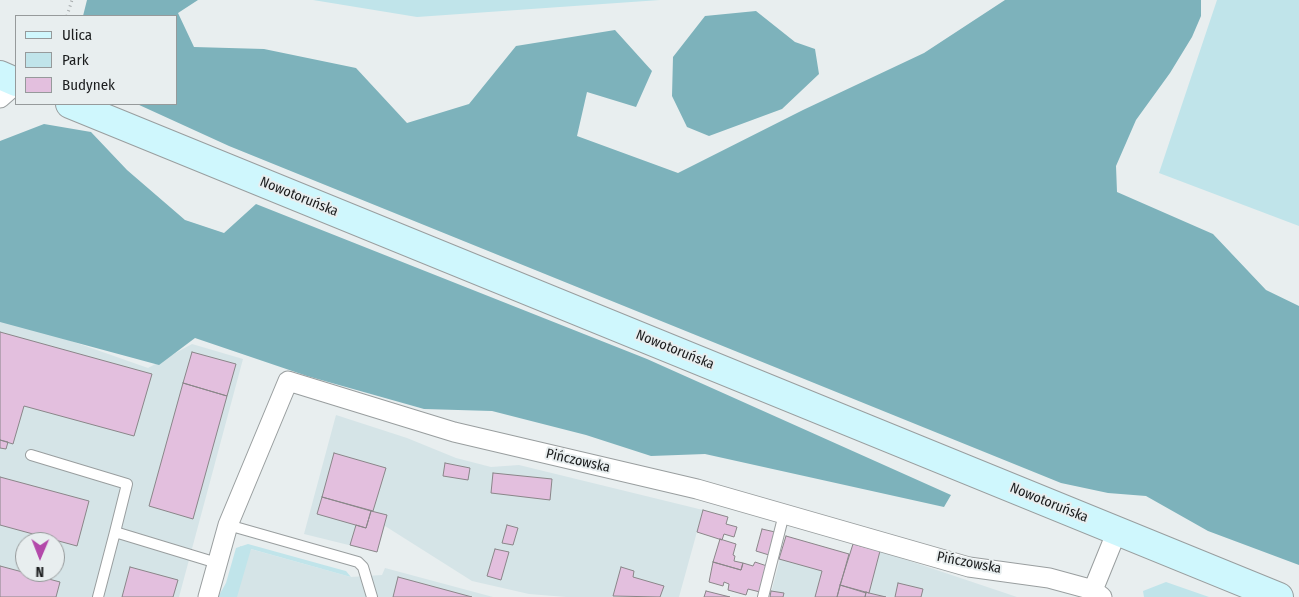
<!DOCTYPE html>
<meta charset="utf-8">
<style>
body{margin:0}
#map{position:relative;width:1299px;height:597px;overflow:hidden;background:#e8eeef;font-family:"Fira Sans Condensed",sans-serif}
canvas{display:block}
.legend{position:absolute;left:15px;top:15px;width:162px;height:90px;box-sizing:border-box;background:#e8eeef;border:1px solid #969a9b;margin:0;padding:6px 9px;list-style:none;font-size:15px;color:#1b1d1e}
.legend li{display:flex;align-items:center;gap:10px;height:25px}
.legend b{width:25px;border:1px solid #969a9b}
.north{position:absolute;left:15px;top:532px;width:50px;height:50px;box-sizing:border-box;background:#e8eeef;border:1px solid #969a9b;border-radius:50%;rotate:181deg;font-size:14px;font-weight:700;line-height:20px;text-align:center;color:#1b1d1e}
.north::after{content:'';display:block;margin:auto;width:18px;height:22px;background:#b349aa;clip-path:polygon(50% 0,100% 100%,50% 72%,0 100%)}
</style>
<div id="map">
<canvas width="1299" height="597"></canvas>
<ul class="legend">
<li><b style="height:6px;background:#cff7fd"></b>Ulica</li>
<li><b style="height:14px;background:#c0e4ea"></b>Park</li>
<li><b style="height:14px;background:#e3bfde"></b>Budynek</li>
</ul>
<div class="north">N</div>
</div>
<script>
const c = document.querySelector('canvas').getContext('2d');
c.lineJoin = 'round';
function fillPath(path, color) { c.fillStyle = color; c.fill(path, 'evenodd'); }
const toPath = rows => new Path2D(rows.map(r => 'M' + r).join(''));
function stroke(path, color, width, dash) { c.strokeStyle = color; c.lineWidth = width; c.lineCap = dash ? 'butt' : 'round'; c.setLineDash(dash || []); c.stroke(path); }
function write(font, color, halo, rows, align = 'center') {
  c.font = font + ' "Fira Sans Condensed",sans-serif'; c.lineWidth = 4; c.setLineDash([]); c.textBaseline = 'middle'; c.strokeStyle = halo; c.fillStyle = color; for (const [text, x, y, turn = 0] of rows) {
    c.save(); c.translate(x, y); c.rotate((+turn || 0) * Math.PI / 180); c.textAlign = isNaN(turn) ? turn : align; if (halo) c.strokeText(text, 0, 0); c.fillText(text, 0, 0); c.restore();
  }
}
fillPath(toPath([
 [0,316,148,368,192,344,243,359,179,597,0,597],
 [25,542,55,542,55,572,25,572],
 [336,415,407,438,456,458,491,467,519,465,703,510,679,597,566,597,529,594,472,581,385,526,377,552,304,534],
 [786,536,849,554,853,544,880,551,1017,597,770,597],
 [240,546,351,577,382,575,385,568,493,597,226,597]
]), '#d5e4e7');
fillPath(toPath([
 [313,0,660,0,417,17],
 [1217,0,1299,0,1299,226,1159,173],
 [248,544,342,570,346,571,351,577,251,549,237,597,218,597,226,583,236,548],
 [1166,582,1209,597,1144,597,1143,591]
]), '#c0e4ea');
fillPath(toPath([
 [87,0,198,0,178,13,194,47,264,49,356,68,407,123,469,104,516,46,615,30,652,71,636,107,587,92,577,136,678,173,803,110,924,53,1005,0,1201,0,1201,16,1192,37,1170,73,1136,120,1116,166,1117,192,1213,234,1266,290,1299,306,1299,565,1208,531,1146,496,1108,493,1061,483,229,146,137,104,176,104,176,16,83,16],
 [756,11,795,42,815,49,819,74,782,109,709,136,687,127,672,96,673,57,705,16],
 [44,124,91,132,127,170,185,220,224,233,256,204,647,359,951,495,944,507,705,454,651,456,586,435,492,411,424,409,307,376,195,338,159,365,0,322,0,141]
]), '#7db2bb');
const building = toPath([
 [0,332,152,374,134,436,24,406,13,444,0,440,0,332],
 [192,352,236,364,227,396,183,383,192,352],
 [183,383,227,396,193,519,149,506,183,383],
 [0,440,8,442,6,449,0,448,0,440],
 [334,453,386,468,373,511,322,497,334,453],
 [445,463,470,468,468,480,443,476,445,463],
 [493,473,552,479,550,500,491,493,493,473],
 [0,477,89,501,77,546,0,525,0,477],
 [322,497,371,511,366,528,317,514,322,497],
 [703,510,728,517,726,524,737,527,734,537,724,534,722,540,697,532,703,510],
 [371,511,387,515,377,552,350,545,356,525,366,528,371,511],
 [507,525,518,528,513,545,502,543,507,525],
 [762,529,775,532,769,555,756,551,762,529],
 [786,536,849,554,837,597,815,597,822,571,779,559,786,536],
 [720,539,736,544,733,555,735,556,734,561,743,563,741,570,713,562,720,539],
 [853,544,880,551,869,593,840,585,853,544],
 [495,549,509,552,501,580,487,576,495,549],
 [713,562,741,570,743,563,753,566,755,562,767,566,760,592,748,589,746,595,728,590,729,584,724,582,723,586,709,582,713,562],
 [0,566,60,582,56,597,0,597,0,566],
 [130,567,178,580,173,597,122,597,130,567],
 [621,567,634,571,633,577,664,586,660,597,613,596,621,567],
 [398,577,472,597,393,597,398,577],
 [898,583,923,589,921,597,895,597,898,583],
 [840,585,866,593,865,597,837,597,840,585],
 [706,591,730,597,704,597,706,591],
 [771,591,784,593,783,597,770,597,771,591],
 [866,592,869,593,886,597,865,597,866,592]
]);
fillPath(building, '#e3bfde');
stroke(building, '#8a8689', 1);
const service = toPath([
 [31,455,127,484,115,532],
 [228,525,358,562,363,567,372,597],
 [98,597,115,532,217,563],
 [763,597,784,514]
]);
const minor = toPath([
 [0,98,16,84],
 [1093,590,1117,531],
 [208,597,228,525,288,381,454,432,697,489,969,567,1049,578,1093,590,1102,597]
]);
const secondary = toPath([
 [0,75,16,82],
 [70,104,1279,597]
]);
stroke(service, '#999e9f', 12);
stroke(minor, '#999e9f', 21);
stroke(secondary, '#999e9f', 30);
stroke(toPath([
 [67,16,72,0]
]), '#a6abac', 3, [1, 4]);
stroke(service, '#fff', 10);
stroke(minor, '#fff', 19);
stroke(secondary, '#cff7fd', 28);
write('14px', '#1b1d1e', '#e8eeef', [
 ["Nowotoruńska",299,197,22],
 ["Nowotoruńska",675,350,22],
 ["Pińczowska",578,461,13],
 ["Nowotoruńska",1049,503,22],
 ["Pińczowska",969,563,11]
]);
</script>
